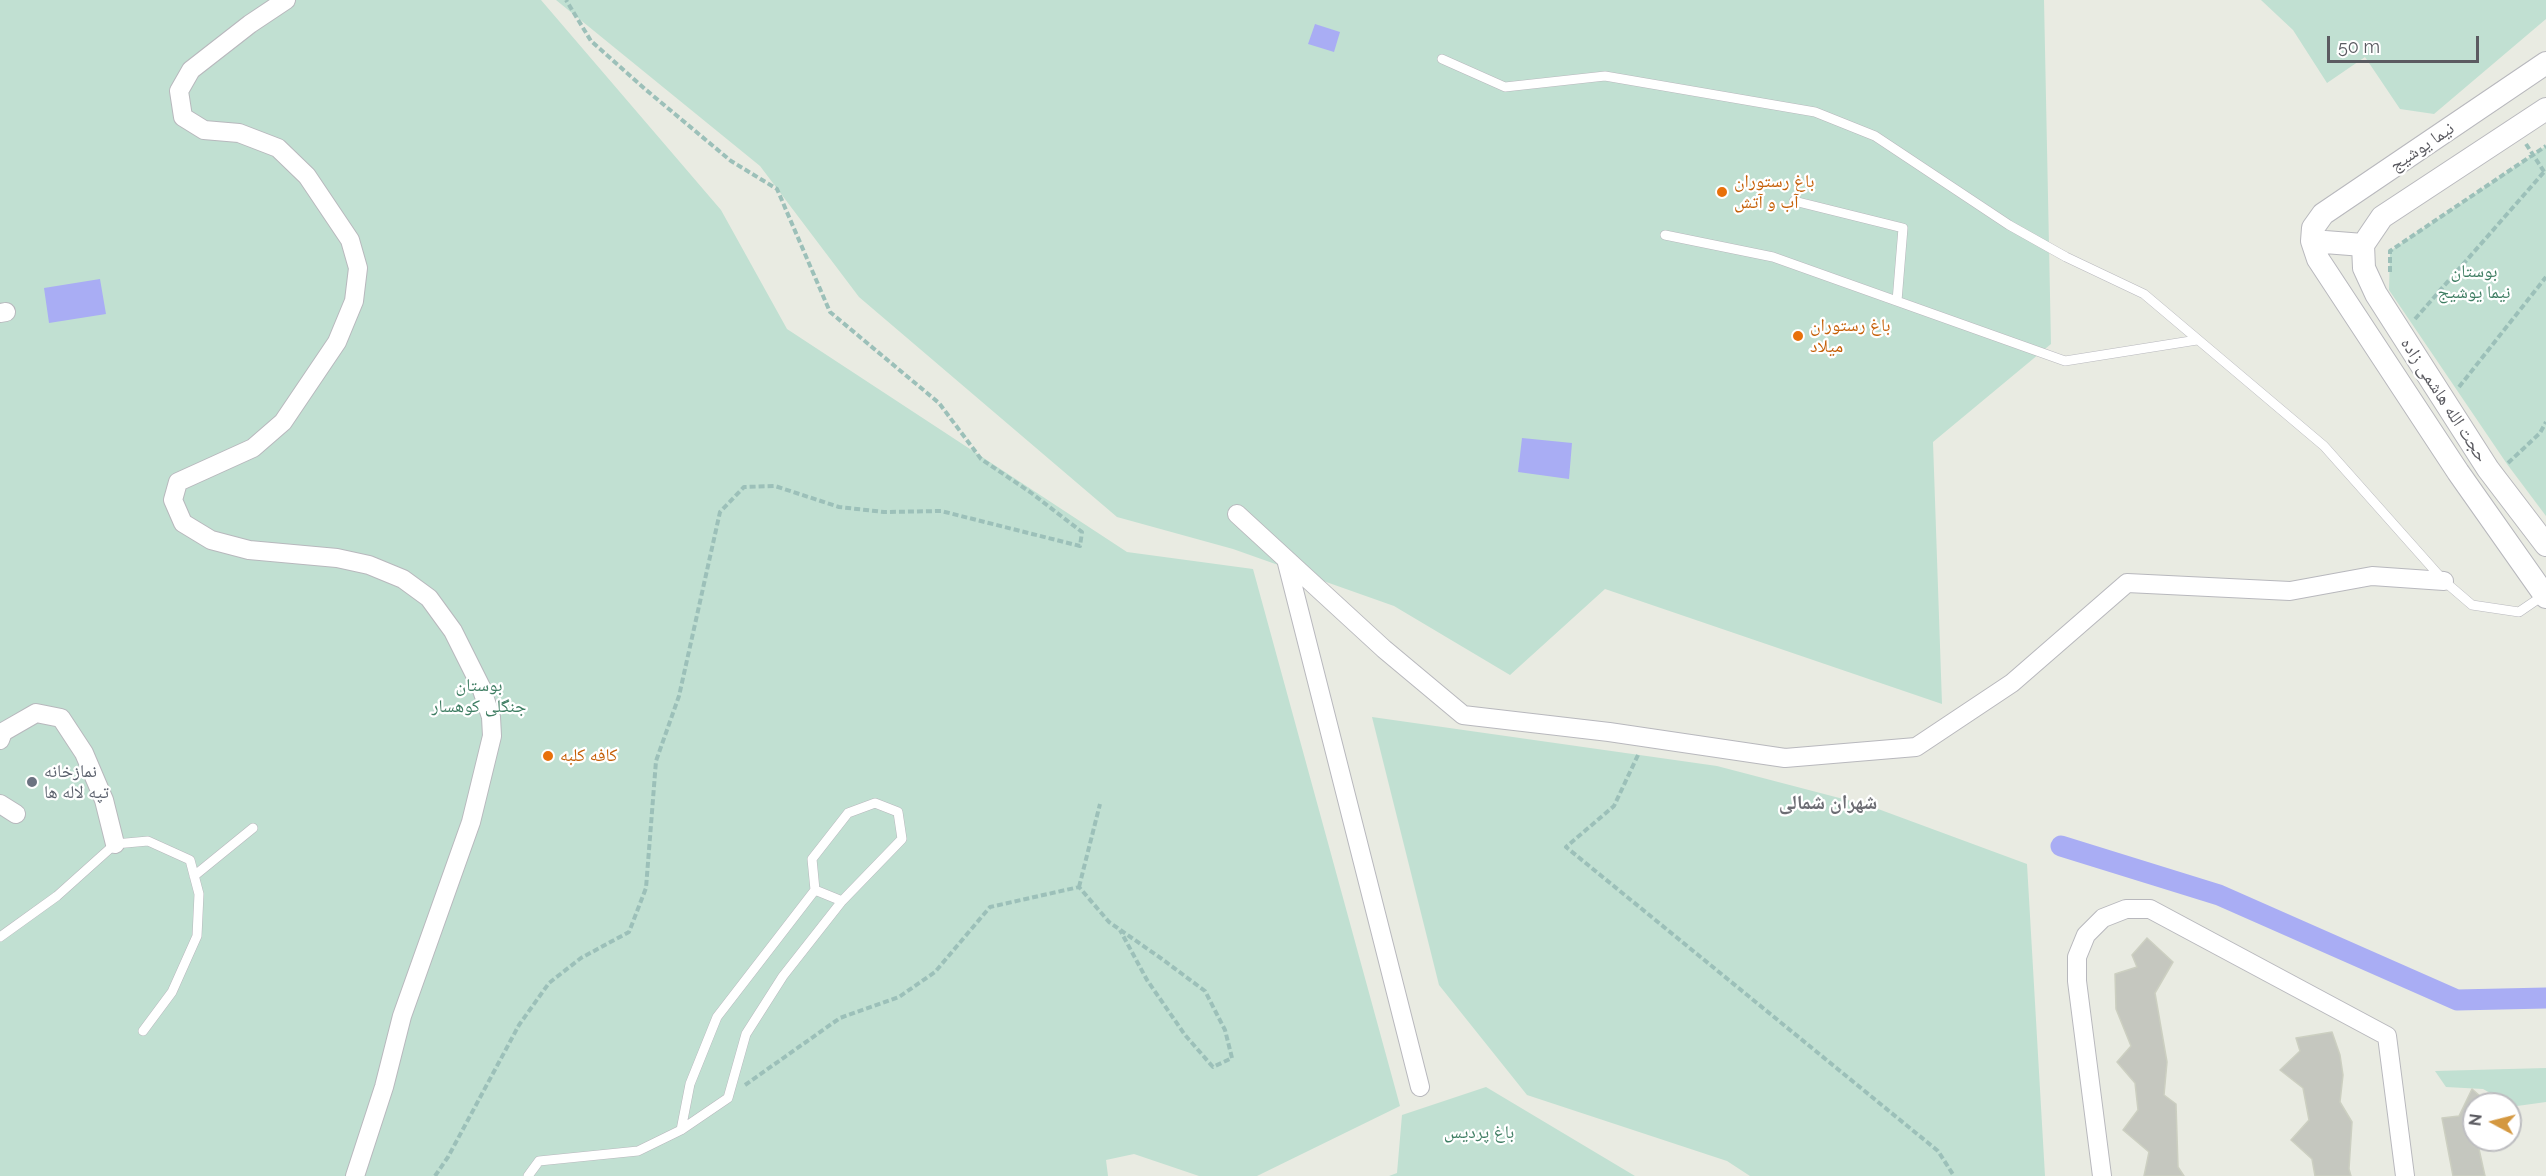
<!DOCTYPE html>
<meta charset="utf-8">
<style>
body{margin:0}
#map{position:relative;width:2546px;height:1176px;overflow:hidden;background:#e9ebe2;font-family:Raleway,sans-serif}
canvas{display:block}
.north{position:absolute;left:2462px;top:1092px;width:60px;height:60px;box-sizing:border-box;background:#fff;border:2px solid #bdbdc0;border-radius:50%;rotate:277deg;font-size:16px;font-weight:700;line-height:24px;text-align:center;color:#5b5b61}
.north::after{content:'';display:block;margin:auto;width:21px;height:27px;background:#d49840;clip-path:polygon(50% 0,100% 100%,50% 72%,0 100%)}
.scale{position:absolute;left:2327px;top:36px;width:152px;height:27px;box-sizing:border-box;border:3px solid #5b5b61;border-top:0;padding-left:8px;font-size:18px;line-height:21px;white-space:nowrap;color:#5b5b61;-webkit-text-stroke:4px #fff;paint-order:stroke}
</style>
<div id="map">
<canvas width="2546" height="1176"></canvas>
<div class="north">N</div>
<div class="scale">50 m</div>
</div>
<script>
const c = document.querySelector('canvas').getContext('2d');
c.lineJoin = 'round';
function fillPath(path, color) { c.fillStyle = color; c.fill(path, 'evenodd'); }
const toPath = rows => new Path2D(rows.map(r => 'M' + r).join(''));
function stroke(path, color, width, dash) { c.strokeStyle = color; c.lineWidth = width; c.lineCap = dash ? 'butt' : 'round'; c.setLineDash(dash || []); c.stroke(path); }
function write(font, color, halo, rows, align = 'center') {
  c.font = font + ' Raleway,"Noto Naskh Arabic",sans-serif'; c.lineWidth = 4.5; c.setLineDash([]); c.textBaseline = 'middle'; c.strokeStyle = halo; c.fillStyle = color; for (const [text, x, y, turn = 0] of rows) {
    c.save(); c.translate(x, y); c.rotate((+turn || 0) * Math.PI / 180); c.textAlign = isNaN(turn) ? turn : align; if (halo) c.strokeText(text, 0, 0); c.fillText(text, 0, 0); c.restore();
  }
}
fillPath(toPath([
 [0,0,541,0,721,210,787,329,1127,552,1253,569,1400,1106,1257,1176,1199,1176,1134,1154,1106,1160,1108,1176,0,1176],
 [556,0,2044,0,2051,344,1933,442,1942,704,1605,589,1510,675,1394,606,1233,549,1117,517,859,297,760,166],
 [2261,0,2546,0,2546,19,2434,114,2400,109,2365,57,2327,83,2293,30],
 [2546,146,2546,516,2507,464,2389,290,2390,251],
 [1372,717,1717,766,1870,806,2027,864,2045,1176,1750,1176,1727,1161,1527,1095,1439,985],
 [2546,1068,2546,1102,2510,1107,2510,1104,2483,1089,2446,1087,2435,1071],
 [1486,1087,1635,1176,1389,1176,1397,1173,1402,1115]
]), '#c1e0d2');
fillPath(toPath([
 [1315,24,1340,32,1334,52,1308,44],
 [100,279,106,314,49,323,44,288],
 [1522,438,1572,443,1569,479,1518,472]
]), '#a9adf4');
stroke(toPath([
 [2061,846,2219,895,2457,1000,2546,998]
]), '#a9adf4', 21);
const building = toPath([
 [2147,938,2173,962,2155,993,2167,1062,2164,1095,2176,1104,2178,1167,2184,1176,2144,1176,2149,1152,2123,1130,2138,1110,2135,1083,2117,1062,2131,1046,2116,1009,2115,974,2137,967,2132,955,2147,938],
 [2332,1032,2340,1055,2343,1075,2340,1102,2352,1122,2349,1169,2351,1176,2315,1176,2312,1159,2291,1140,2309,1120,2303,1088,2280,1070,2300,1051,2296,1038,2332,1032],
 [2472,1089,2489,1104,2474,1104,2474,1140,2477,1140,2485,1176,2453,1176,2442,1118,2459,1116,2472,1089]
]);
fillPath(building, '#c5c7bf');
stroke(building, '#cccfc1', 1.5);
const service = toPath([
 [1442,59,1505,87,1605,76,1815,112,1875,136,2009,225,2066,257,2144,294,2324,446,2444,581,2472,605,2519,612,2544,595],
 [1794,201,1903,228,1897,301],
 [1665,235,1773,257,2065,361,2197,340],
 [194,876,253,828],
 [815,890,842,901],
 [0,937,57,896,115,844,148,841,190,860,199,894,197,936,172,992,143,1031],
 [528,1176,539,1161,638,1151,681,1130,728,1098,746,1034,783,976,842,901,902,839,898,812,875,803,848,813,812,859,815,890,717,1017,690,1084,681,1130]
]);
const minor = toPath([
 [286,0,250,24,191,70,179,91,183,117,204,130,239,133,278,148,307,176,350,240,358,268,354,301,337,342,283,422,253,448,178,482,173,500,183,523,211,540,249,550,337,558,369,565,403,579,429,598,453,631,481,687,491,717,492,736,471,822,402,1016,384,1087,355,1176],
 [0,313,6,312],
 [1237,514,1384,649,1463,715,1609,732,1785,758,1916,747,2012,683,2127,583,2290,591,2372,576,2444,581],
 [1286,559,1420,1087],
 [0,740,3,732,36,713,61,718,84,753,104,800,115,844],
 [0,804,16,814],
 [2102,1176,2077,981,2077,957,2086,935,2103,918,2126,909,2150,909,2387,1036,2405,1176]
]);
const tertiary = toPath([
 [2546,63,2323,214,2313,228,2312,241,2318,259,2458,472,2546,597],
 [2312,241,2363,245],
 [2363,245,2364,268,2376,294,2488,469,2546,545],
 [2363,245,2382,217,2546,109]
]);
stroke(service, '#b8b8bd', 10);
stroke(minor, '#b8b8bd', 20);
stroke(tertiary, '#b8b8bd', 24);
stroke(toPath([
 [2526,144,2545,173],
 [2390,272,2390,251,2546,146],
 [2415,319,2544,172],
 [2459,387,2546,277],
 [2508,463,2540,433,2546,422],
 [1638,755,1614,806,1566,847,1938,1151,1954,1176],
 [1079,887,1100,804],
 [745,1085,840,1018,899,997,935,972,990,907,1079,887,1109,922,1162,959,1205,991,1225,1030,1232,1058,1213,1067,1185,1035,1147,980,1120,930],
 [435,1176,448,1157,519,1025,549,983,581,958,629,932,646,888,656,761,679,696,720,512,744,487,775,486,839,507,884,512,941,511,1080,546,1082,532,1030,492,981,459,939,403,830,312,777,189,731,161,645,89,591,41,566,0]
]), '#9cc0b9', 4, [6, 3]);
stroke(service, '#fff', 9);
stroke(minor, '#fff', 18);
stroke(tertiary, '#fff', 22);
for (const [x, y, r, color] of [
 [1722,192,6,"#e8710a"],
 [1798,336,6,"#e8710a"],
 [548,756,6,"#e8710a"],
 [32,782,6,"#6b7280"]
]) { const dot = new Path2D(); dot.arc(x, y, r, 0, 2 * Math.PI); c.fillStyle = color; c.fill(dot); stroke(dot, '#fff', 2); }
write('18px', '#5b5b61', '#fff', [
 ["نیما یوشیج",2422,147,-34],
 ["حجت الله هاشمی زاده",2444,400,57]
]);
write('18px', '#c56008', '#fff', [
 ["باغ رستوران",1734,182],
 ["آب و آتش",1734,203],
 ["باغ رستوران",1810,326],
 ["میلاد",1810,347],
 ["کافه کلبه",560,756]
], 'left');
write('18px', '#3e7d62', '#fff', [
 ["بوستان",2474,272],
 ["نیما یوشیج",2474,293],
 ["بوستان",479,686],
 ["جنگلی کوهسار",479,707],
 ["باغ پردیس",1479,1133]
]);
write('18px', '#5b616d', '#fff', [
 ["نمازخانه",44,772],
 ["تپه لاله ها",44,793]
], 'left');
write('bold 20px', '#6c6c73', '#fff', [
 ["شهران شمالی",1828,803]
]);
</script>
